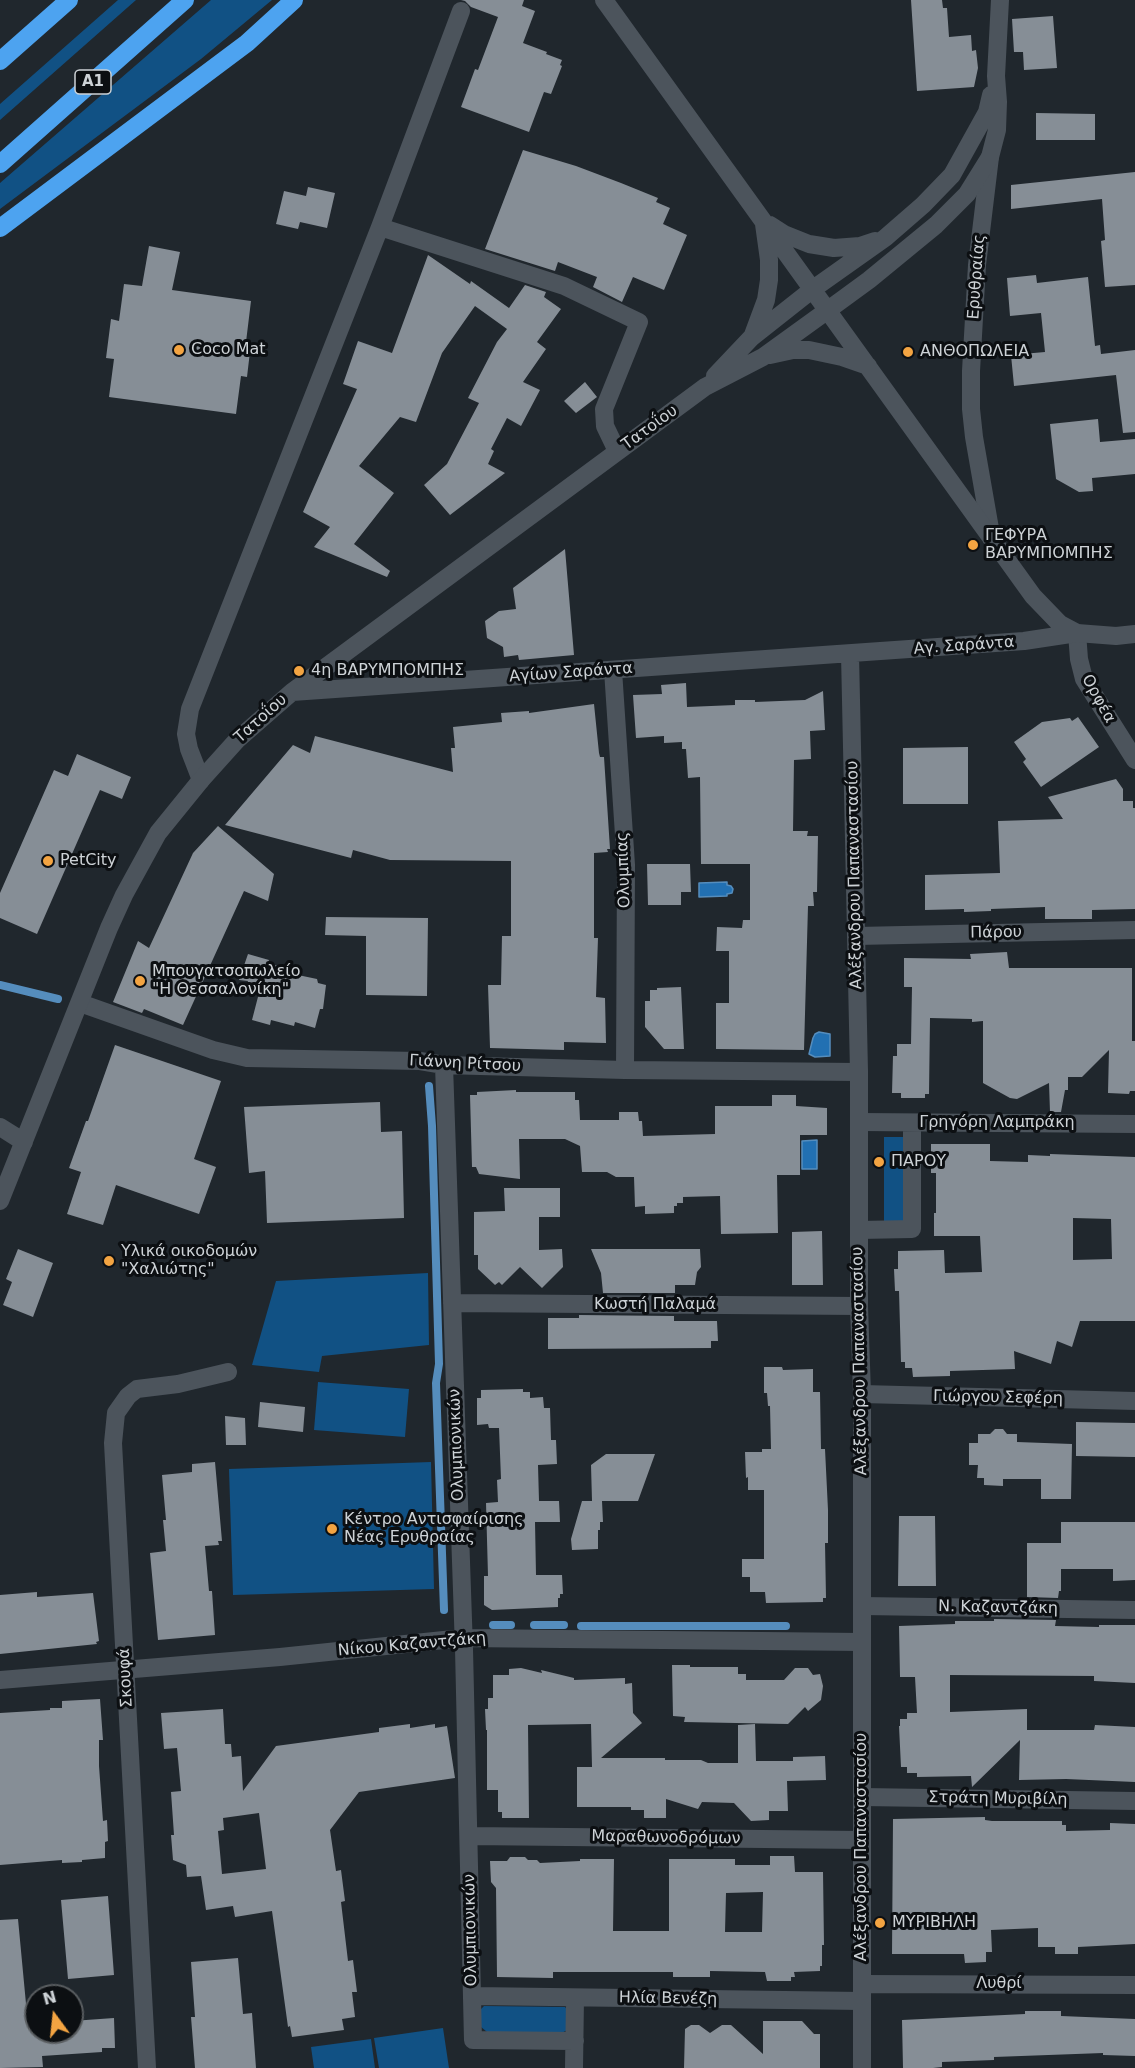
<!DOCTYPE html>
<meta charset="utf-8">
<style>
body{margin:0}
#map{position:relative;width:1135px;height:2068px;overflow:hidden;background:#20272d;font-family:"DejaVu Sans",sans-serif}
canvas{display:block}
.north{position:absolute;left:24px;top:1984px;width:60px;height:60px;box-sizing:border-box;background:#0c0f12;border:2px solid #595d60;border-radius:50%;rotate:345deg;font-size:16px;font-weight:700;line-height:24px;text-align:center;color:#cdd2d6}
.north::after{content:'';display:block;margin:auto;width:21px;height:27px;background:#f3a442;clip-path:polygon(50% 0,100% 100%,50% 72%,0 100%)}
</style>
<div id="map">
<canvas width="1135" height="2068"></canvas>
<div class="north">N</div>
</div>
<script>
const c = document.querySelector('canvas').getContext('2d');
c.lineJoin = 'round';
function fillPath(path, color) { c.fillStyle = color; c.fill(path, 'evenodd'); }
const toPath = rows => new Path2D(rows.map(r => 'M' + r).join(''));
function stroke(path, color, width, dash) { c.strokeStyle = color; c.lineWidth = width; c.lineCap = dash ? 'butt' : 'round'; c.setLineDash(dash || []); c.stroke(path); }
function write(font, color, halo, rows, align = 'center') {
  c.font = font + ' "DejaVu Sans",sans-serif'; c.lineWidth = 6; c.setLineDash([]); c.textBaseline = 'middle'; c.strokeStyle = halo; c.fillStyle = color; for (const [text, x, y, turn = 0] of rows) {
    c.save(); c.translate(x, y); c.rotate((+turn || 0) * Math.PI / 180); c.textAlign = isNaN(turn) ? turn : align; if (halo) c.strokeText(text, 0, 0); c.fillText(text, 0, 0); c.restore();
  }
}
fillPath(toPath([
 [118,0,136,0,0,120,0,104],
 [211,0,272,0,201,59,0,209,0,183],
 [884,1137,904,1137,905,1223,884,1223],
 [428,1273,429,1345,322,1356,319,1372,252,1365,276,1281],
 [318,1382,409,1389,405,1437,314,1430],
 [431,1462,434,1589,233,1595,229,1469],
 [484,2006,565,2007,568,2011,569,2029,558,2035,492,2036,481,2027,481,2009],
 [443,2028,449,2068,379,2068,374,2038],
 [371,2039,375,2068,314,2068,311,2047]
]), '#115184');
const water = toPath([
 [727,882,727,885,731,886,733,889,732,893,727,894,727,896,699,897,699,883,727,882],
 [819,1032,830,1034,830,1056,815,1057,809,1054,813,1038,815,1034,819,1032],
 [817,1140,817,1169,802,1169,802,1141,817,1140]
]);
fillPath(water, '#2270b2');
stroke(water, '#558dbd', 1.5);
stroke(toPath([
 [0,985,58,999],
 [429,1086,432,1126,439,1364,436,1383,444,1610],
 [493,1625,511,1625],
 [534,1625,564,1625],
 [581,1626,786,1626]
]), '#558dbd', 8);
fillPath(toPath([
 [461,0,524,0,522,6,535,11,523,43,547,52,546,54,562,60,560,65,562,66,551,94,544,92,529,132,461,107,475,69,478,70,498,17,471,7,465,1],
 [911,0,942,0,943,8,947,8,949,37,971,35,972,51,976,50,978,68,974,87,917,91],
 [1053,16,1057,68,1024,70,1023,52,1014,52,1012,19],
 [1036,113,1095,114,1095,140,1036,140],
 [523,150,576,166,621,183,658,198,656,202,670,208,663,224,687,235,664,290,633,277,622,302,593,287,597,277,558,262,555,271,485,249],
 [1135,172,1135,285,1105,287,1101,241,1105,240,1102,199,1011,209,1011,185],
 [308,187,335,193,327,228,300,222,298,229,276,224,284,191,306,196],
 [149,246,180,252,172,290,251,301,246,342,251,343,247,377,241,376,236,414,109,397,114,359,106,358,111,319,119,321,124,284,142,286],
 [428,255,470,284,471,281,509,308,525,285,546,292,544,297,561,309,537,342,546,349,523,382,540,390,521,426,507,418,491,449,494,451,488,464,505,473,450,515,424,485,447,464,479,403,468,398,497,342,507,329,475,306,442,353,416,422,400,417,359,466,394,493,354,544,390,571,387,577,314,547,330,527,303,512,357,389,343,384,358,341,392,353],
 [1036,275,1037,283,1088,277,1095,346,1100,345,1101,354,1135,350,1135,432,1123,433,1116,375,1014,386,1011,355,1045,352,1041,313,1010,316,1007,278],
 [585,382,597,397,576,413,564,401],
 [1098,419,1100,442,1135,439,1135,474,1092,478,1093,491,1079,492,1056,479,1050,424],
 [565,549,574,655,519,660,518,655,504,657,503,647,487,638,485,621,499,611,516,609,513,588],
 [686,683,687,707,735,705,735,700,755,700,755,702,805,700,823,691,825,730,810,731,811,759,794,760,793,831,808,831,807,836,818,836,817,892,813,892,814,906,808,906,804,1050,716,1049,716,1003,729,1003,729,951,716,951,717,927,742,928,743,920,750,920,750,864,701,864,700,777,688,778,686,749,682,749,682,742,664,743,664,736,636,738,633,695,662,694,661,685],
 [594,704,599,753,600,757,604,757,610,849,607,849,608,852,594,853,594,938,598,938,596,997,605,998,606,1043,564,1042,564,1050,490,1048,488,985,501,985,502,936,511,936,511,861,390,860,353,850,351,858,225,825,293,745,310,753,315,736,453,772,451,748,455,748,453,727,502,722,501,713,529,711,529,713],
 [1078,717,1099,747,1041,787,1023,762,1026,759,1014,742,1042,722,1070,718,1072,721],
 [968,747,968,804,903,804,903,748],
 [77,754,131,777,122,799,100,790,37,934,0,918,0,893,54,770,68,776],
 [1116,779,1123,789,1123,801,1133,801,1133,808,1135,808,1135,909,1092,910,1092,919,1045,919,1045,907,991,909,991,911,964,912,964,909,925,910,925,875,1000,873,998,821,1063,819,1048,797],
 [218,826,274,874,268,901,244,891,183,1025,144,1009,142,1013,113,1002,138,941,149,948,193,853],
 [647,864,690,864,691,892,681,892,681,905,648,905],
 [326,917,428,918,427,996,366,995,366,936,325,935],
 [1007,952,1009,968,1132,968,1132,1041,1135,1041,1135,1091,1130,1091,1129,1094,1108,1093,1109,1050,1082,1077,1068,1077,1068,1090,1065,1090,1061,1112,1050,1112,1049,1083,1017,1099,1010,1098,983,1083,983,1021,972,1022,972,1019,930,1018,929,1094,925,1094,925,1098,901,1098,901,1093,892,1093,893,1056,897,1056,897,1044,911,1044,912,987,904,987,904,958,971,959,970,954],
 [248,954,269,960,268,963,299,972,298,975,317,979,318,983,326,985,323,1009,320,1009,315,1028,295,1022,294,1026,271,1020,270,1025,252,1020,259,993,246,989,248,981,239,980],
 [681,987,684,1049,664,1049,645,1027,645,1001,650,1001,650,990,657,990,657,988],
 [115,1045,221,1081,194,1159,216,1167,199,1214,116,1185,103,1225,67,1214,81,1172,69,1168,86,1121,88,1121],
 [516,1090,516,1092,575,1092,575,1100,579,1100,580,1120,619,1120,619,1112,638,1112,639,1121,642,1121,643,1136,715,1134,715,1106,772,1106,772,1095,796,1095,796,1106,827,1108,827,1135,800,1135,800,1175,777,1175,778,1233,721,1234,720,1196,683,1197,683,1203,677,1203,677,1206,674,1206,674,1213,645,1214,645,1206,635,1207,634,1177,616,1177,607,1172,582,1172,580,1146,565,1139,519,1139,520,1179,479,1174,476,1167,472,1167,470,1095,477,1095,477,1092],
 [380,1102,381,1132,402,1131,404,1218,267,1223,265,1171,249,1173,244,1107],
 [931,1144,990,1144,990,1161,1028,1162,1028,1155,1050,1156,1050,1154,1135,1157,1135,1321,1080,1321,1072,1347,1057,1341,1051,1364,1014,1351,1015,1369,950,1371,950,1376,913,1377,912,1368,905,1368,905,1362,901,1362,899,1291,895,1291,894,1269,898,1269,898,1251,944,1250,945,1273,982,1272,980,1236,934,1236,934,1213,936,1213,936,1173,931,1173],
 [1073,1218,1111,1219,1112,1259,1073,1260],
 [504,1188,560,1188,560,1217,539,1217,539,1250,562,1249,563,1267,542,1288,520,1267,502,1285,499,1282,495,1285,478,1269,478,1255,474,1255,474,1212,505,1211],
 [822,1231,823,1285,792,1285,792,1232],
 [18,1249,53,1263,33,1317,3,1305,12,1282,6,1279],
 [591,1249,700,1249,701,1267,697,1272,695,1285,675,1285,675,1293,603,1293,601,1273],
 [579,1315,674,1316,674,1321,717,1321,718,1341,711,1341,711,1348,548,1349,548,1318,579,1318],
 [764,1367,782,1367,783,1370,813,1369,813,1392,820,1392,821,1449,825,1449,828,1510,828,1543,825,1543,826,1598,823,1598,823,1602,766,1603,765,1592,750,1592,750,1577,742,1577,742,1559,764,1559,764,1490,748,1490,748,1477,746,1478,745,1452,762,1452,762,1449,771,1449,770,1406,768,1406,767,1393,764,1393],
 [523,1389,523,1392,530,1392,530,1398,543,1397,544,1408,550,1408,551,1440,556,1440,557,1464,538,1465,539,1501,559,1501,560,1522,535,1522,536,1575,562,1575,563,1594,560,1594,560,1598,558,1598,558,1607,492,1610,484,1605,484,1576,488,1576,486,1503,498,1502,497,1480,501,1479,499,1428,489,1428,488,1424,477,1425,477,1398,481,1398,481,1390],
 [260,1402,305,1407,303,1432,258,1427],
 [225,1416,245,1418,246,1445,226,1445],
 [1076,1422,1135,1423,1135,1457,1076,1456],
 [995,1429,1003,1429,1007,1434,1017,1434,1017,1442,1072,1444,1071,1499,1041,1499,1041,1479,1003,1479,1003,1486,984,1485,984,1478,977,1478,978,1465,969,1465,969,1443,978,1443,978,1434,990,1434],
 [606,1454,655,1454,638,1501,592,1501,591,1465],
 [215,1462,222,1541,218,1541,219,1545,205,1546,209,1591,212,1591,215,1635,158,1640,150,1553,166,1551,163,1520,166,1520,162,1475,192,1472,192,1464],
 [582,1501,602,1501,603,1522,600,1522,600,1530,598,1530,598,1549,572,1550,571,1539],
 [899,1516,935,1516,936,1586,898,1586],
 [1061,1522,1135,1522,1135,1580,1113,1581,1113,1569,1061,1569,1061,1591,1059,1591,1058,1598,1027,1597,1027,1543,1061,1543],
 [37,1592,37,1597,93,1593,99,1641,96,1642,97,1644,0,1654,0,1595],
 [994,1619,1056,1620,1055,1626,1099,1627,1099,1625,1135,1625,1135,1683,1094,1681,1094,1676,950,1675,950,1712,1027,1709,1027,1730,1094,1730,1095,1725,1135,1727,1135,1782,1066,1779,1019,1780,1020,1740,972,1787,971,1776,917,1777,917,1773,907,1773,907,1767,901,1767,899,1726,900,1726,900,1719,907,1719,907,1713,917,1713,915,1677,900,1677,899,1626,955,1624,955,1621,994,1621],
 [672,1665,690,1665,690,1667,738,1667,738,1674,746,1674,746,1680,784,1680,795,1668,808,1668,813,1675,820,1674,823,1686,821,1700,808,1711,805,1707,788,1724,684,1722,685,1717,673,1716],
 [521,1668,542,1673,541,1670,574,1678,574,1680,625,1678,625,1684,632,1683,633,1713,642,1723,601,1758,665,1758,665,1760,701,1760,708,1763,738,1763,738,1725,755,1724,756,1761,793,1761,793,1757,825,1756,826,1780,787,1781,788,1811,769,1811,769,1820,751,1821,734,1803,702,1802,698,1809,666,1799,666,1818,644,1818,644,1810,631,1810,631,1807,577,1807,577,1767,592,1767,591,1724,528,1725,529,1818,502,1818,502,1812,498,1812,498,1790,487,1790,487,1730,486,1730,485,1709,488,1709,488,1698,493,1698,493,1675,509,1675,509,1669],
 [100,1699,103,1740,99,1740,99,1766,103,1821,107,1820,108,1841,105,1842,105,1858,82,1860,82,1862,62,1863,62,1860,0,1865,0,1713,50,1710,50,1708,62,1708,62,1701],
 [223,1709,225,1744,231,1744,232,1757,241,1756,243,1791,276,1746,379,1732,379,1728,410,1724,410,1728,435,1724,435,1728,447,1726,455,1778,359,1792,330,1830,336,1871,341,1870,345,1901,341,1902,348,1961,353,1960,357,1992,352,1992,355,2017,342,2019,344,2030,292,2037,290,2026,288,2027,272,1911,235,1917,233,1906,206,1910,201,1876,187,1877,186,1865,173,1860,171,1835,174,1835,171,1792,181,1791,177,1748,164,1749,161,1713],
 [259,1813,266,1869,222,1874,218,1831,224,1830,223,1818],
 [985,1817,985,1820,992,1821,1062,1821,1062,1825,1066,1825,1066,1831,1110,1830,1110,1823,1135,1824,1135,1944,1078,1947,1078,1954,1055,1954,1055,1947,1038,1947,1038,1928,991,1930,992,1952,986,1952,986,1962,965,1963,964,1954,892,1954,893,1819],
 [770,1856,794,1856,795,1872,823,1872,824,1945,822,1945,822,1966,820,1966,820,1971,794,1972,795,1977,791,1977,791,1981,767,1981,765,1972,710,1971,710,1977,673,1977,673,1972,553,1972,553,1978,497,1977,496,1888,491,1882,490,1861,507,1861,510,1857,525,1857,528,1860,537,1860,540,1863,580,1861,580,1859,614,1859,613,1931,669,1931,669,1859,735,1859,735,1865,770,1865],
 [763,1892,762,1932,725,1932,726,1893],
 [108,1896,114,1975,68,1979,61,1900],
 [18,1919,28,2025,36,2024,36,2032,72,2032,72,2021,114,2018,115,2048,102,2048,102,2052,42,2056,43,2067,0,2068,0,1920],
 [238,1958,243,2014,252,2013,256,2068,195,2068,191,2017,195,2017,191,1962],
 [1025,2011,1061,2011,1061,2016,1135,2019,1135,2056,1103,2055,1103,2053,994,2057,994,2060,942,2062,942,2067,933,2068,903,2068,902,2020,1025,2014],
 [763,2021,802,2021,814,2034,820,2034,820,2068,684,2068,685,2029,691,2025,699,2025,710,2033,722,2025,731,2025,763,2054]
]), '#868e96');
stroke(toPath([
 [990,157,977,265,971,371,971,409,974,437,992,540],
 [380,227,564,286,639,322,604,409,605,426,617,451],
 [1077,633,1079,659,1084,679,1135,760],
 [613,670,626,865,625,1070],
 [201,780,189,749,186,734,190,709,380,227,461,11],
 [857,936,1135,930],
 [80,1003,213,1050,247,1058,420,1061,444,1065,625,1070,859,1072],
 [444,1065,464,1649,473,2040,575,2041],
 [859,1122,1135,1124],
 [859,1230,912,1229,912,1123],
 [452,1303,859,1306],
 [862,1394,1135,1401],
 [862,1606,1135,1610],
 [0,1680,280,1657,463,1638,862,1642],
 [862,1797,1135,1801],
 [469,1836,862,1840],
 [862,1984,1135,1985],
 [473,1996,862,2001],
 [147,2068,113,1443,116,1413,128,1396,137,1389,178,1384,228,1372],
 [574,2068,575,1998]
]), '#4c545c', 18);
stroke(toPath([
 [604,0,1033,596,1060,624,1077,633],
 [770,225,784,234,809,244,834,248,860,246,875,241],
 [753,335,766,300,769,280,769,260,764,224],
 [770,355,793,350,809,350,842,357,868,366],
 [715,376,751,338,813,289,885,238,923,205,952,175,987,112,991,95],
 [850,654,859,1072,859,1306,862,1394,862,2068],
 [292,692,1024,641,1077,633,1116,636,1135,634],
 [0,1127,24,1142],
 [0,1201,109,928,124,895,158,833,201,780,237,740,292,692,705,387,763,357,828,310,869,280,936,225,967,194,990,157,997,130,998,102,996,76,1000,0]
]), '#4c545c', 18);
stroke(toPath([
 [0,61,69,0],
 [0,164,185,0],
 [0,228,247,43,294,0]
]), '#4da3f0', 18);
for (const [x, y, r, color] of [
 [179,350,6,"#f3a442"],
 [908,352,6,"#f3a442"],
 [973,545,6,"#f3a442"],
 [299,671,6,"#f3a442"],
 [48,861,6,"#f3a442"],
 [140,981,6,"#f3a442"],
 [879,1162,6,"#f3a442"],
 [109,1261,6,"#f3a442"],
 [332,1529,6,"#f3a442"],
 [880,1923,6,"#f3a442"]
]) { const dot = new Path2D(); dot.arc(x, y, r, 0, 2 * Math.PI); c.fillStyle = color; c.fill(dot); stroke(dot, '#0c0f12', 2); }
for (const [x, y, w] of [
 [93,82,36]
]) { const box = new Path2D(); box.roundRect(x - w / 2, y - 12, w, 24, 4.5); c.fillStyle = '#0c0f12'; c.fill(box); stroke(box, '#cdd2d6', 1.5); }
write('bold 15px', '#cdd2d6', null, [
 ["Α1",93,82]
]);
write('16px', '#cdd2d6', '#0c0f12', [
 ["Ερυθραίας",977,277,-86],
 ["Τατοΐου",650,428,-36],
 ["Αγ. Σαράντα",964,646,-4],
 ["Αγίων Σαράντα",571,673,-4],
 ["Ορφέα",1098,699,61],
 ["Τατοΐου",261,719,-42],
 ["Ολυμπίας",624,870,-92],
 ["Αλέξανδρου Παπαναστασίου",855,875,-91],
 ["Πάρου",996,933,-1],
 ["Γιάννη Ρίτσου",465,1064,3],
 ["Γρηγόρη Λαμπράκη",997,1123],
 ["Κωστή Παλαμά",655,1305],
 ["Αλέξανδρου Παπαναστασίου",860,1361,-91],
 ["Γιώργου Σεφέρη",998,1398,1],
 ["Ολυμπιονικών",457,1445,-92],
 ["Ν. Καζαντζάκη",998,1608,1],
 ["Νίκου Καζαντζάκη",412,1645,-5],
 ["Σκουφά",126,1678,-93],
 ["Στράτη Μυριβίλη",998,1799,1],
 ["Μαραθωνοδρόμων",666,1838,1],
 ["Αλέξανδρου Παπαναστασίου",862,1847,-90],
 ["Ολυμπιονικών",471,1930,-91],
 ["Λυθρί",999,1984],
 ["Ηλία Βενέζη",668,1999,1]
]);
write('16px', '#cdd2d6', '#0c0f12', [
 ["Coco Mat",191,350],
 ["ΑΝΘΟΠΩΛΕΙΑ",920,352],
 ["ΓΕΦΥΡΑ",985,536],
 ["ΒΑΡΥΜΠΟΜΠΗΣ",985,554],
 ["4η ΒΑΡΥΜΠΟΜΠΗΣ",311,671],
 ["PetCity",60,861],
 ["Μπουγατσοπωλείο",152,972],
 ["\"Η Θεσσαλονίκη\"",152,990],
 ["ΠΑΡΟΥ",891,1162],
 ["Υλικά οικοδομών",121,1252],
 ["\"Χαλιώτης\"",121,1270],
 ["Κέντρο Αντισφαίρισης",344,1520],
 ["Νέας Ερυθραίας",344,1538],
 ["ΜΥΡΙΒΗΛΗ",892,1923]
], 'left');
</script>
